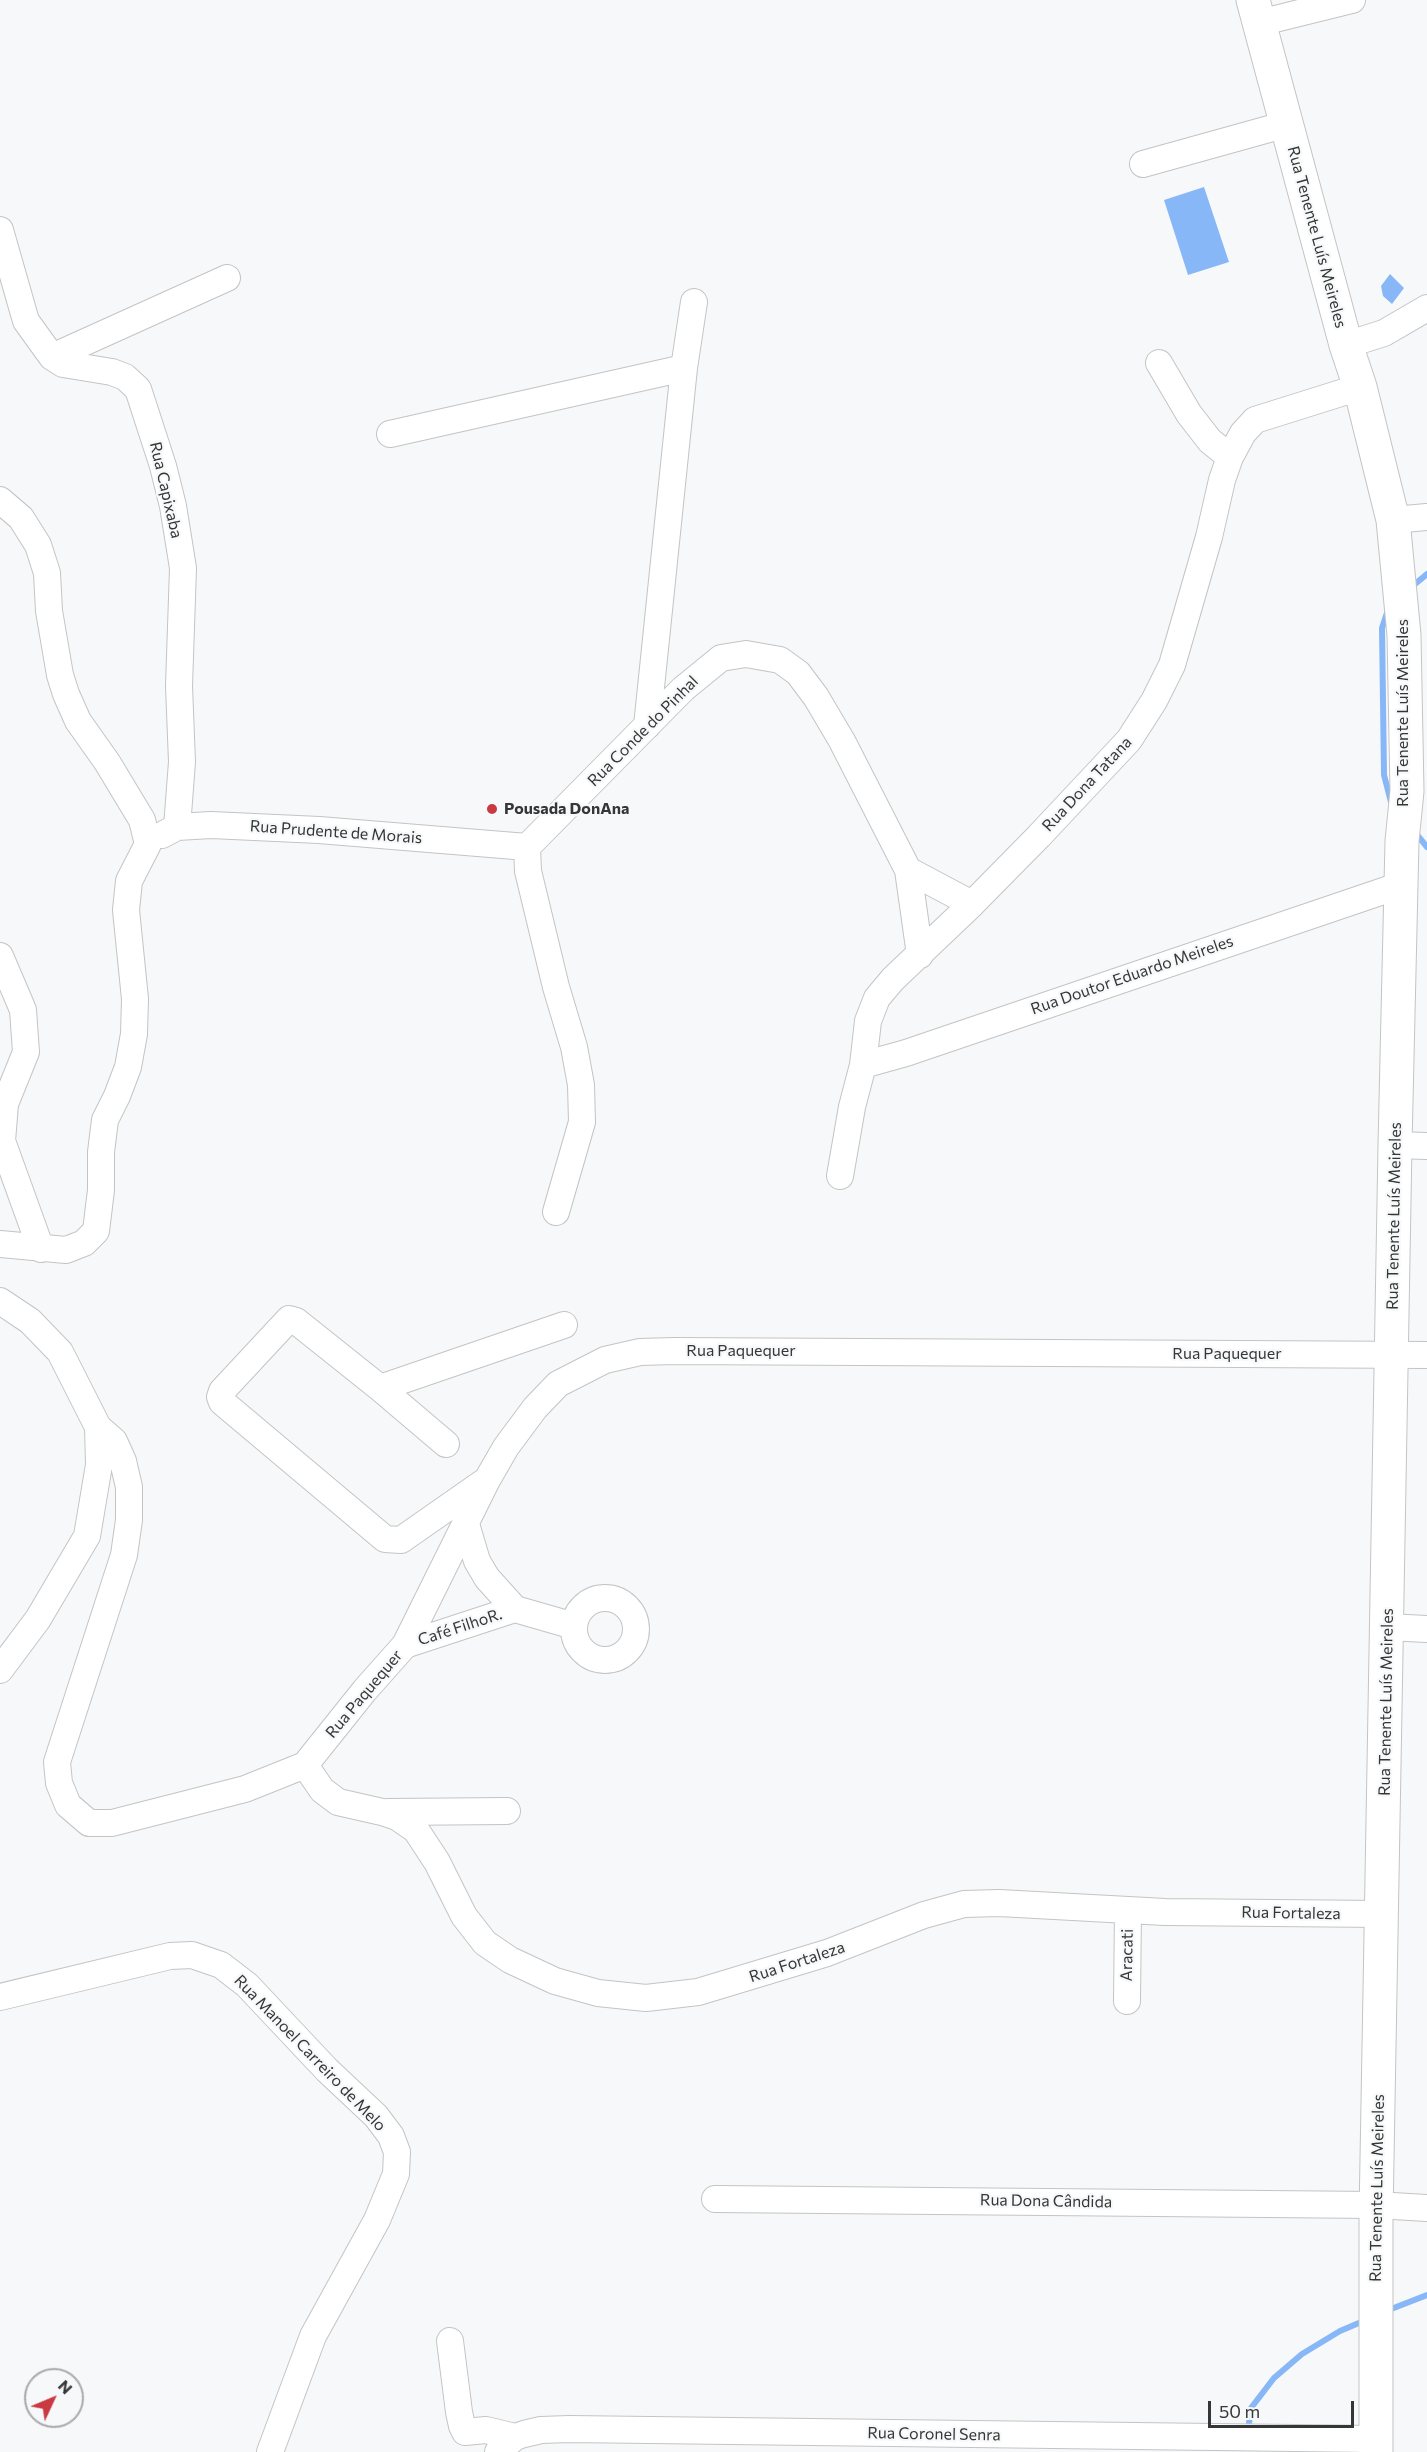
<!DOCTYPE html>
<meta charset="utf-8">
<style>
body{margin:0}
#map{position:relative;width:1427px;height:2452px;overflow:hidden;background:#f7f8f9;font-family:Commissioner,sans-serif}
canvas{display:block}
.north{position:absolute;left:24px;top:2368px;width:60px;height:60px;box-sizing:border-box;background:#f7f8f9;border:2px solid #a9aaab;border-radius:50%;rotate:46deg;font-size:16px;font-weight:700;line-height:24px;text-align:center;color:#353636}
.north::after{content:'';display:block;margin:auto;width:21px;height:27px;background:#ca3a42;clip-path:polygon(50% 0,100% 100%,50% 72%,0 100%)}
.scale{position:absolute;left:1208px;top:2401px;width:146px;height:27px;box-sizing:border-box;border:3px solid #353636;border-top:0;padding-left:8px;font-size:18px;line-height:21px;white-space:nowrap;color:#353636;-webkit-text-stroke:4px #f7f8f9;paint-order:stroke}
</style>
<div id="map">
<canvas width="1427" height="2452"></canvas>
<div class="north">N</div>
<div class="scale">50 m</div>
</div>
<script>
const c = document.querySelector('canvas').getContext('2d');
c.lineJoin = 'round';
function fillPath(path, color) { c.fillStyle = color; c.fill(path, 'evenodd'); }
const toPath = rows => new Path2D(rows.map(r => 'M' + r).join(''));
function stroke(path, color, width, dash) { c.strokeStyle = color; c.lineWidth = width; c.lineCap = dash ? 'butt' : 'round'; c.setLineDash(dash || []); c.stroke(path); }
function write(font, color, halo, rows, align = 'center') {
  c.font = font + ' Commissioner,sans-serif'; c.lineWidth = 4.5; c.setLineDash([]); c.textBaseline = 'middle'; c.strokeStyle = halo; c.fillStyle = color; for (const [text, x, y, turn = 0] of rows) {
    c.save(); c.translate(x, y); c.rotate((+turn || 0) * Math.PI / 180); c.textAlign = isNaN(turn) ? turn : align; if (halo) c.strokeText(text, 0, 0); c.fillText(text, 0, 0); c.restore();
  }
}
fillPath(toPath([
 [1204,187,1229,262,1188,275,1164,200],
 [1390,274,1404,288,1392,304,1383,296,1381,286]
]), '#88b7f7');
stroke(toPath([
 [1409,589,1427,574],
 [1388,610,1382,628,1384,775,1391,802],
 [1414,831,1427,847],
 [1386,2311,1427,2295],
 [1248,2431,1251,2408,1274,2378,1302,2354,1340,2331,1366,2320]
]), '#88b7f7', 6);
const minor = toPath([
 [1259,23,1352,0],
 [1143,164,1287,124],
 [0,230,26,321,52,357,63,364,112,372,125,377,138,389,163,466,173,506,183,568,179,686,182,762,177,827],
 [1346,345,1384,333,1427,308],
 [52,357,227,278],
 [1159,363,1189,414,1210,441,1230,457],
 [390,434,684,368],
 [0,500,21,518,38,545,47,573,49,611,60,675,66,694,78,721,107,762,142,820,148,844,129,881,126,910,135,999,134,1034,128,1067,117,1096,105,1120,101,1152,101,1190,96,1231,84,1243,66,1250,0,1244],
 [1393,520,1427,517],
 [647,726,684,368,694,302],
 [162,835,177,827,211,825,319,830,527,847],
 [908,870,972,904],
 [0,956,23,1010,26,1052,5,1104,2,1141,41,1249],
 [863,1065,906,1053,1401,885],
 [1395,1145,1427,1146],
 [840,1176,852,1107,863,1065,868,1021,877,998,893,979,972,904,1039,836,1129,740,1154,701,1172,665,1209,537,1222,480,1230,457,1243,433,1255,420,1360,387],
 [556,1212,582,1122,581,1085,574,1047,556,987,528,871,527,847,683,689,721,658,746,654,780,660,798,673,816,697,842,741,908,870,920,955],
 [0,1301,30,1321,60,1352,98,1427,99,1465,87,1536,38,1619,0,1670],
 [380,1388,564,1325],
 [98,1427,114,1441,123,1461,129,1487,129,1520,124,1555,57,1762,59,1783,68,1805,89,1823,112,1823,245,1789,305,1765,365,1690,405,1645,487,1480,506,1447,535,1408,558,1384,605,1360,640,1352,674,1351,1427,1355],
 [446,1444,380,1388,296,1321,289,1319,222,1391,220,1397,222,1402,385,1539,401,1540,484,1482],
 [466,1524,477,1561,487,1578,515,1609],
 '574 1629a31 31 0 1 1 62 0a31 31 0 1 1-62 0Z',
 [1387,1627,1427,1629],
 [405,1645,515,1609,574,1626],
 [305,1765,322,1790,338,1802,382,1812,397,1817,416,1830,437,1862,464,1916,485,1943,510,1960,555,1981,598,1993,646,1998,698,1992,827,1953,924,1915,964,1904,999,1903,1165,1912,1382,1914],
 [388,1812,507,1811],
 [0,1997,170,1956,192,1955,221,1965,247,1985,327,2070,376,2116,391,2136,397,2152,396,2174,377,2220,313,2336,270,2452],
 [1127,2001,1128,1910],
 [715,2199,1376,2205,1427,2208],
 [450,2341,459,2412,462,2426,465,2432,486,2430,515,2437],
 [498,2452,515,2437,524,2434,541,2430,569,2429,1376,2439]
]);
const major = toPath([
 [1253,0,1346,345,1360,387,1393,520,1404,635,1407,791,1402,841,1395,1145,1376,2216,1376,2452]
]);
stroke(minor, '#c3c4c5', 28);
stroke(major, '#c3c4c5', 35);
stroke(minor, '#fff', 26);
stroke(major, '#fff', 33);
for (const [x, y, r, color] of [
 [492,809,6,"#ca3a42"]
]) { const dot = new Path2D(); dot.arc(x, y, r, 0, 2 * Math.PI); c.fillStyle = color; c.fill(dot); stroke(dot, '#f7f8f9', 2); }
write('16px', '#353636', '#f7f8f9', [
 ["Rua Tenente Luís Meireles",1317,237,75],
 ["Rua Capixaba",166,490,77],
 ["Rua Tenente Luís Meireles",1403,713,-90],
 ["Rua Conde do Pinhal",643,731,-45],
 ["Rua Dona Tatana",1087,784,-47],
 ["Rua Prudente de Morais",336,832,4],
 ["Rua Doutor Eduardo Meireles",1132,975,-19],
 ["Rua Tenente Luís Meireles",1394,1216,-89],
 ["Rua Paquequer",741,1351],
 ["Rua Paquequer",1227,1354],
 ["Café FilhoR.",460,1627,-18],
 ["Rua Paquequer",364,1694,-50],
 ["Rua Tenente Luís Meireles",1386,1702,-89],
 ["Rua Fortaleza",1291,1913,1],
 ["Aracati",1127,1955,-89],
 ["Rua Fortaleza",797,1962,-18],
 ["Rua Manoel Carreiro de Melo",310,2053,46],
 ["Rua Tenente Luís Meireles",1377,2188,-89],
 ["Rua Dona Cândida",1046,2201,1],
 ["Rua Coronel Senra",934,2434,1]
]);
write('bold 16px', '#353636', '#f7f8f9', [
 ["Pousada DonAna",504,809]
], 'left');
</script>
